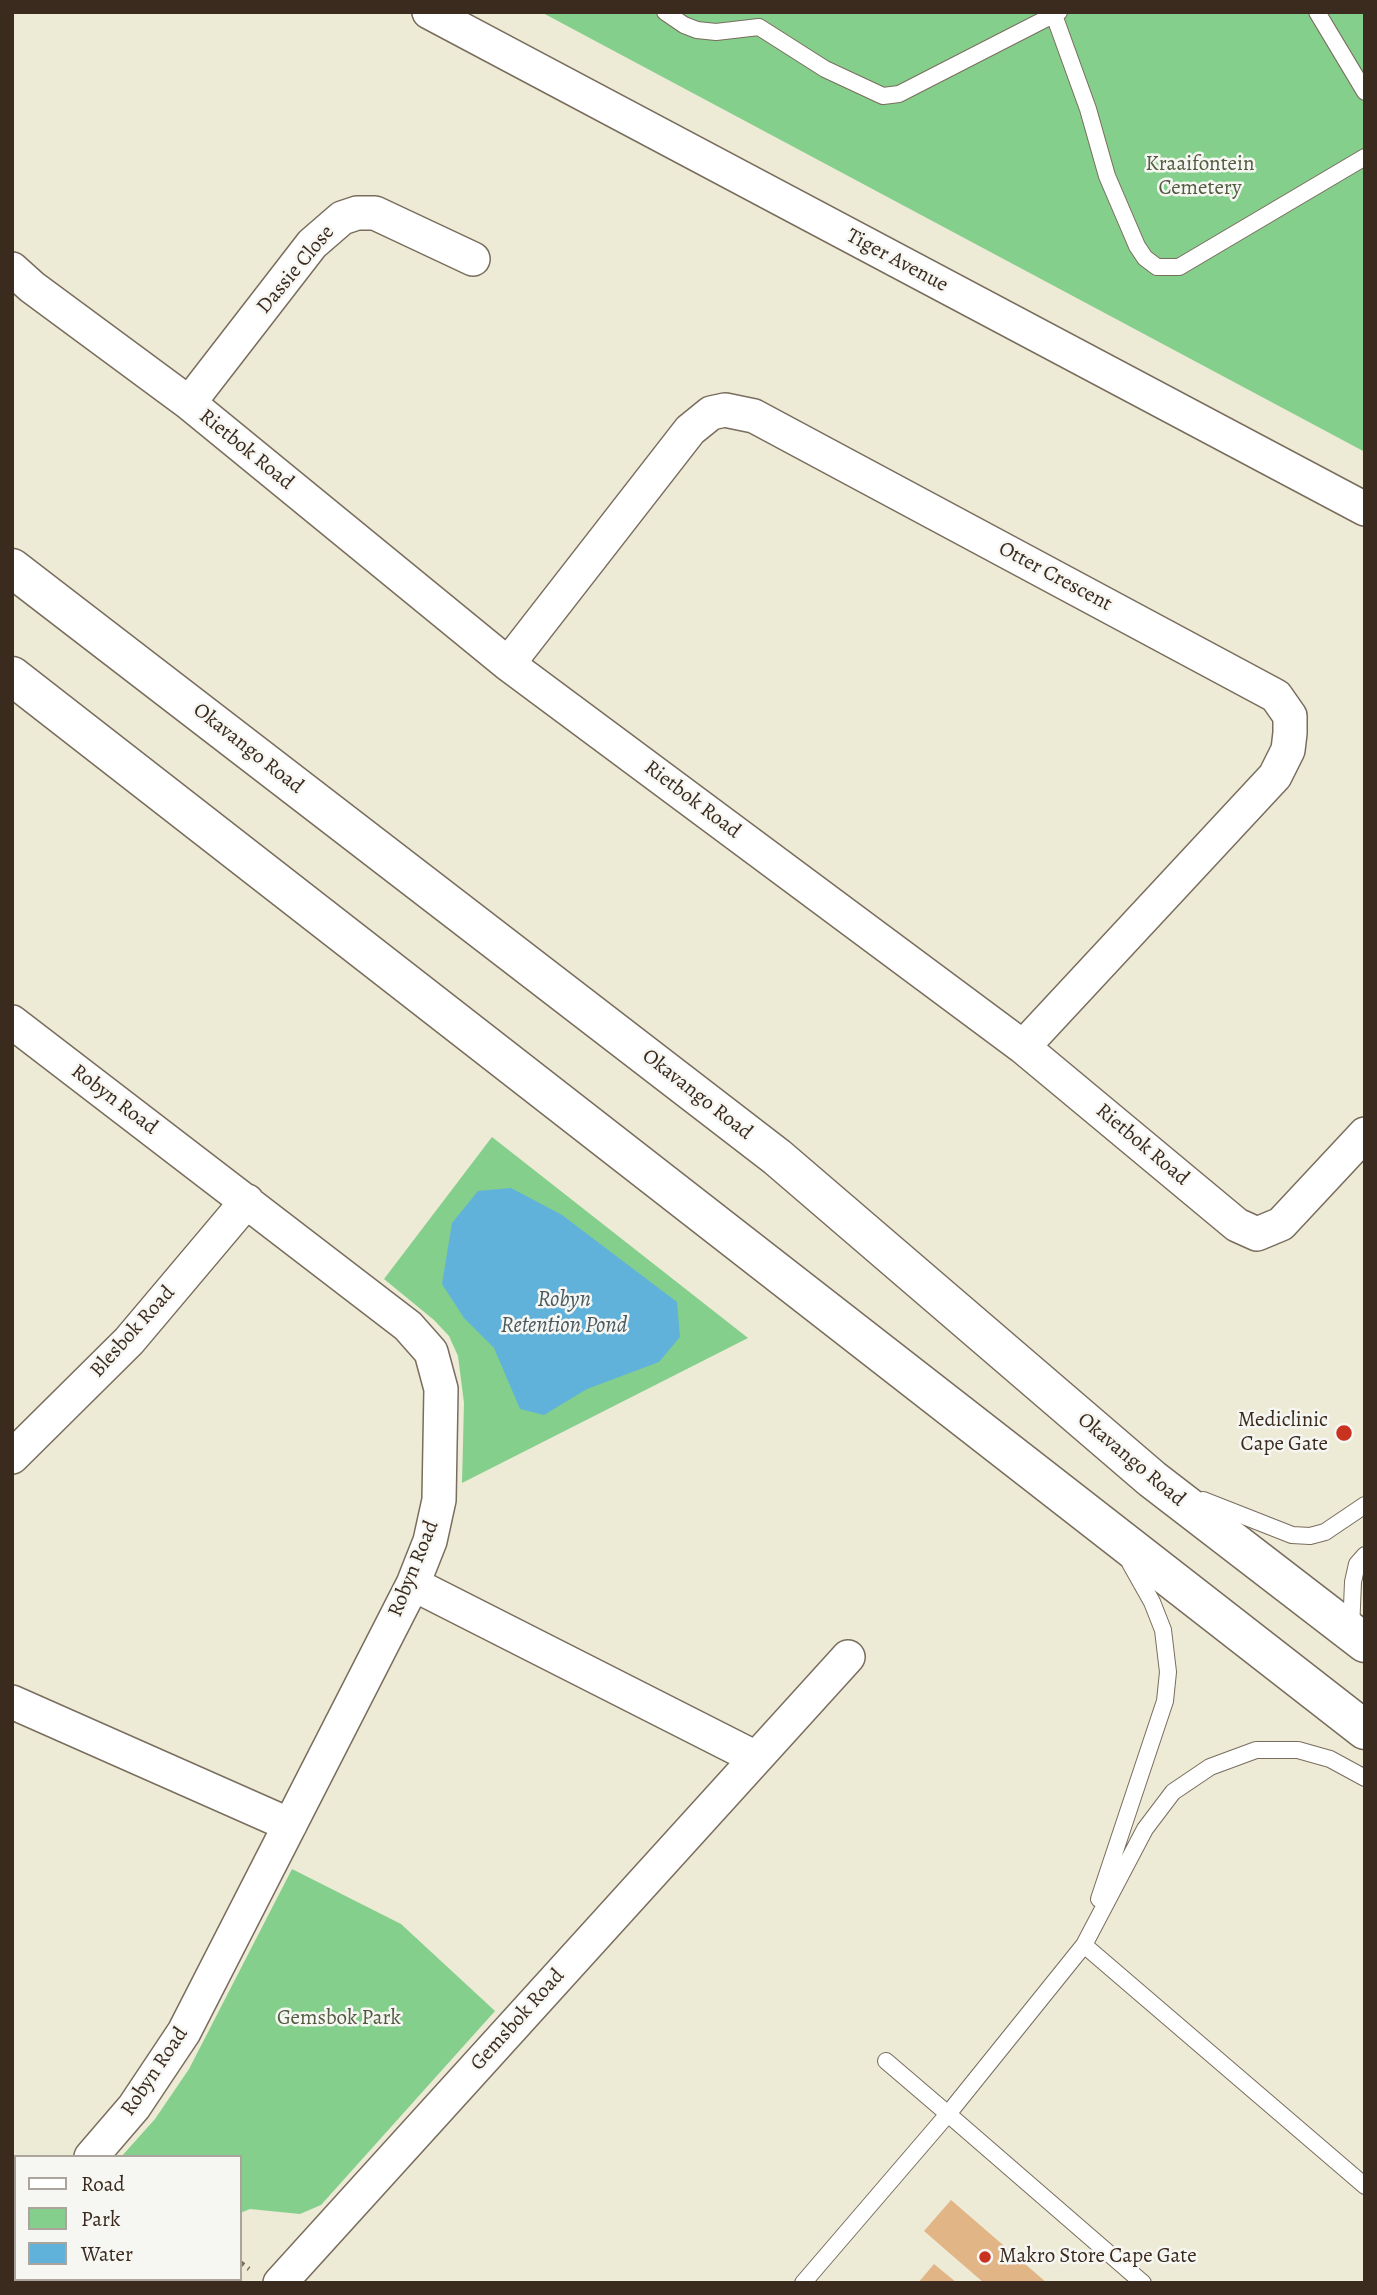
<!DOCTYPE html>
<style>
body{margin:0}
#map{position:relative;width:1377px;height:2295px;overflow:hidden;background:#edead5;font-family:Alegreya,serif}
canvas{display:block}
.frame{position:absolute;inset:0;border:14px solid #3b2a1e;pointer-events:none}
.legend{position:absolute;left:14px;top:2155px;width:228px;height:126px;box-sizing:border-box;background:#f6f6f2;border:2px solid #aba49d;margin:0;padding:9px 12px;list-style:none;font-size:21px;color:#3b2a1e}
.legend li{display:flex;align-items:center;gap:14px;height:35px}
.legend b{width:35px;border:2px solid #aba49d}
</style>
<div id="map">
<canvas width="1377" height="2295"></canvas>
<div class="frame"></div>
<ul class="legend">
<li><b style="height:9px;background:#fff"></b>Road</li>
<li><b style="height:19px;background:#85cf8c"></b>Park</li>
<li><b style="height:19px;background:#60b2db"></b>Water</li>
</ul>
</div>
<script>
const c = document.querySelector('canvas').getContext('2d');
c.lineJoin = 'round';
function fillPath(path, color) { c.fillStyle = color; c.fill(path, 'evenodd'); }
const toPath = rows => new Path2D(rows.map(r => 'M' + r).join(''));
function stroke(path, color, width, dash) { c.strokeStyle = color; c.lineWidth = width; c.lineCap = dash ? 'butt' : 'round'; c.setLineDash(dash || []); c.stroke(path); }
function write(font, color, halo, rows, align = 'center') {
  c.font = font + ' Alegreya,serif'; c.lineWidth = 5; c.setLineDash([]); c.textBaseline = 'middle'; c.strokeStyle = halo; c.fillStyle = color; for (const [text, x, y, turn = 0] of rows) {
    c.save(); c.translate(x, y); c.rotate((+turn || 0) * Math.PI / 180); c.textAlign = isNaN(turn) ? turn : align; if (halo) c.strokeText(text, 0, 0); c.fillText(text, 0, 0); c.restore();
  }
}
fillPath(toPath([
 [541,12,1365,12,1365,452],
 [492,1137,748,1338,462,1483,464,1403,458,1356,449,1336,434,1320,384,1279],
 [292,1869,401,1924,495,2011,321,2205,300,2214,250,2209,240,2213,240,2157,121,2157,155,2119,189,2069]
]), '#85cf8c');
fillPath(toPath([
 [511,1188,562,1215,677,1302,680,1337,659,1362,587,1389,544,1415,520,1409,494,1348,464,1318,442,1284,452,1223,478,1191]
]), '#60b2db');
fillPath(toPath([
 [951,2200,1047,2283,984,2283,924,2231],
 [934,2264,957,2283,918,2283]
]), '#e2b587');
const lane = toPath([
 [665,12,684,25,697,30,716,32,759,27,825,69,883,96,899,94,1059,12],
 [1317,12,1365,92],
 [1054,15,1088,109,1107,176,1137,246,1145,258,1157,267,1179,267,1365,157],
 [1203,1500,1292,1535,1310,1536,1325,1532,1365,1505],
 [1351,1630,1353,1582,1357,1564,1365,1555],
 [1099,1899,1165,1701,1168,1672,1163,1630,1152,1602,1130,1563],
 [1084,1945,1365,2186],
 [803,2283,948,2114,886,2061],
 [1143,2283,948,2114,1084,1945,1145,1829,1173,1792,1210,1767,1256,1750,1298,1750,1330,1759,1365,1778]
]);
const street = toPath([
 [429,12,1365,509],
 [12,269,32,287,189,403,508,664,1023,1047,1237,1225,1257,1234,1281,1224,1365,1134],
 [189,403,312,244,342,218,357,213,375,213,473,259],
 [508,664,690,430,711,413,725,410,754,416,1276,696,1290,716,1290,733,1288,750,1275,776,1023,1047],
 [12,1022,408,1326,431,1352,441,1389,439,1500,430,1541,413,1584,184,2032,134,2107,91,2157],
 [12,1457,129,1341,247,1201],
 [413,1584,756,1758],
 [12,1702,290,1825],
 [12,2242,16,2238],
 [280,2283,848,1657]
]);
const secondary = toPath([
 [12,568,777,1157,1152,1479,1365,1643],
 [12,676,1365,1730]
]);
stroke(lane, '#796d5e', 18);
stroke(street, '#796d5e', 36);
stroke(secondary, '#796d5e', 41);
stroke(toPath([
 [240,2262,249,2269]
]), '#796d5e', 4.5, [5, 5]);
stroke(lane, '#fff', 16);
stroke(street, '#fff', 33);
stroke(secondary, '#fff', 38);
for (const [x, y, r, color] of [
 [1344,1433,9,"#c8321e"],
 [985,2257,7,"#c8321e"]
]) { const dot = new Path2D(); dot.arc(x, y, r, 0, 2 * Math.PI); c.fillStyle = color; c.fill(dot); stroke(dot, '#f6f6f2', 2.5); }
write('21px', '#515c3f', '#f6f6f2', [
 ["Kraaifontein",1200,165],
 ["Cemetery",1200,189],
 ["Gemsbok Park",339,2019]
]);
write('21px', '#3b2a1e', '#f6f6f2', [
 ["Tiger Avenue",897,261,28],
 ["Dassie Close",296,270,-50],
 ["Rietbok Road",246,450,39],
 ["Otter Crescent",1055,577,28],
 ["Okavango Road",248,749,38],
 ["Rietbok Road",692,800,37],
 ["Okavango Road",697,1095,38],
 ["Robyn Road",114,1100,37],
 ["Rietbok Road",1142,1145,40],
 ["Blesbok Road",133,1332,-48],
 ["Okavango Road",1131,1460,40],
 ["Robyn Road",414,1569,-68],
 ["Gemsbok Road",518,2020,-48],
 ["Robyn Road",155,2072,-56]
]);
write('21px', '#3b2a1e', '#f6f6f2', [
 ["Mediclinic",1328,1421],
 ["Cape Gate",1328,1445],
 ["Makro Store Cape Gate",999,2257,"left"]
], 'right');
write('italic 23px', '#485a60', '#f6f6f2', [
 ["Robyn",564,1300],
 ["Retention Pond",564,1326]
]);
</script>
